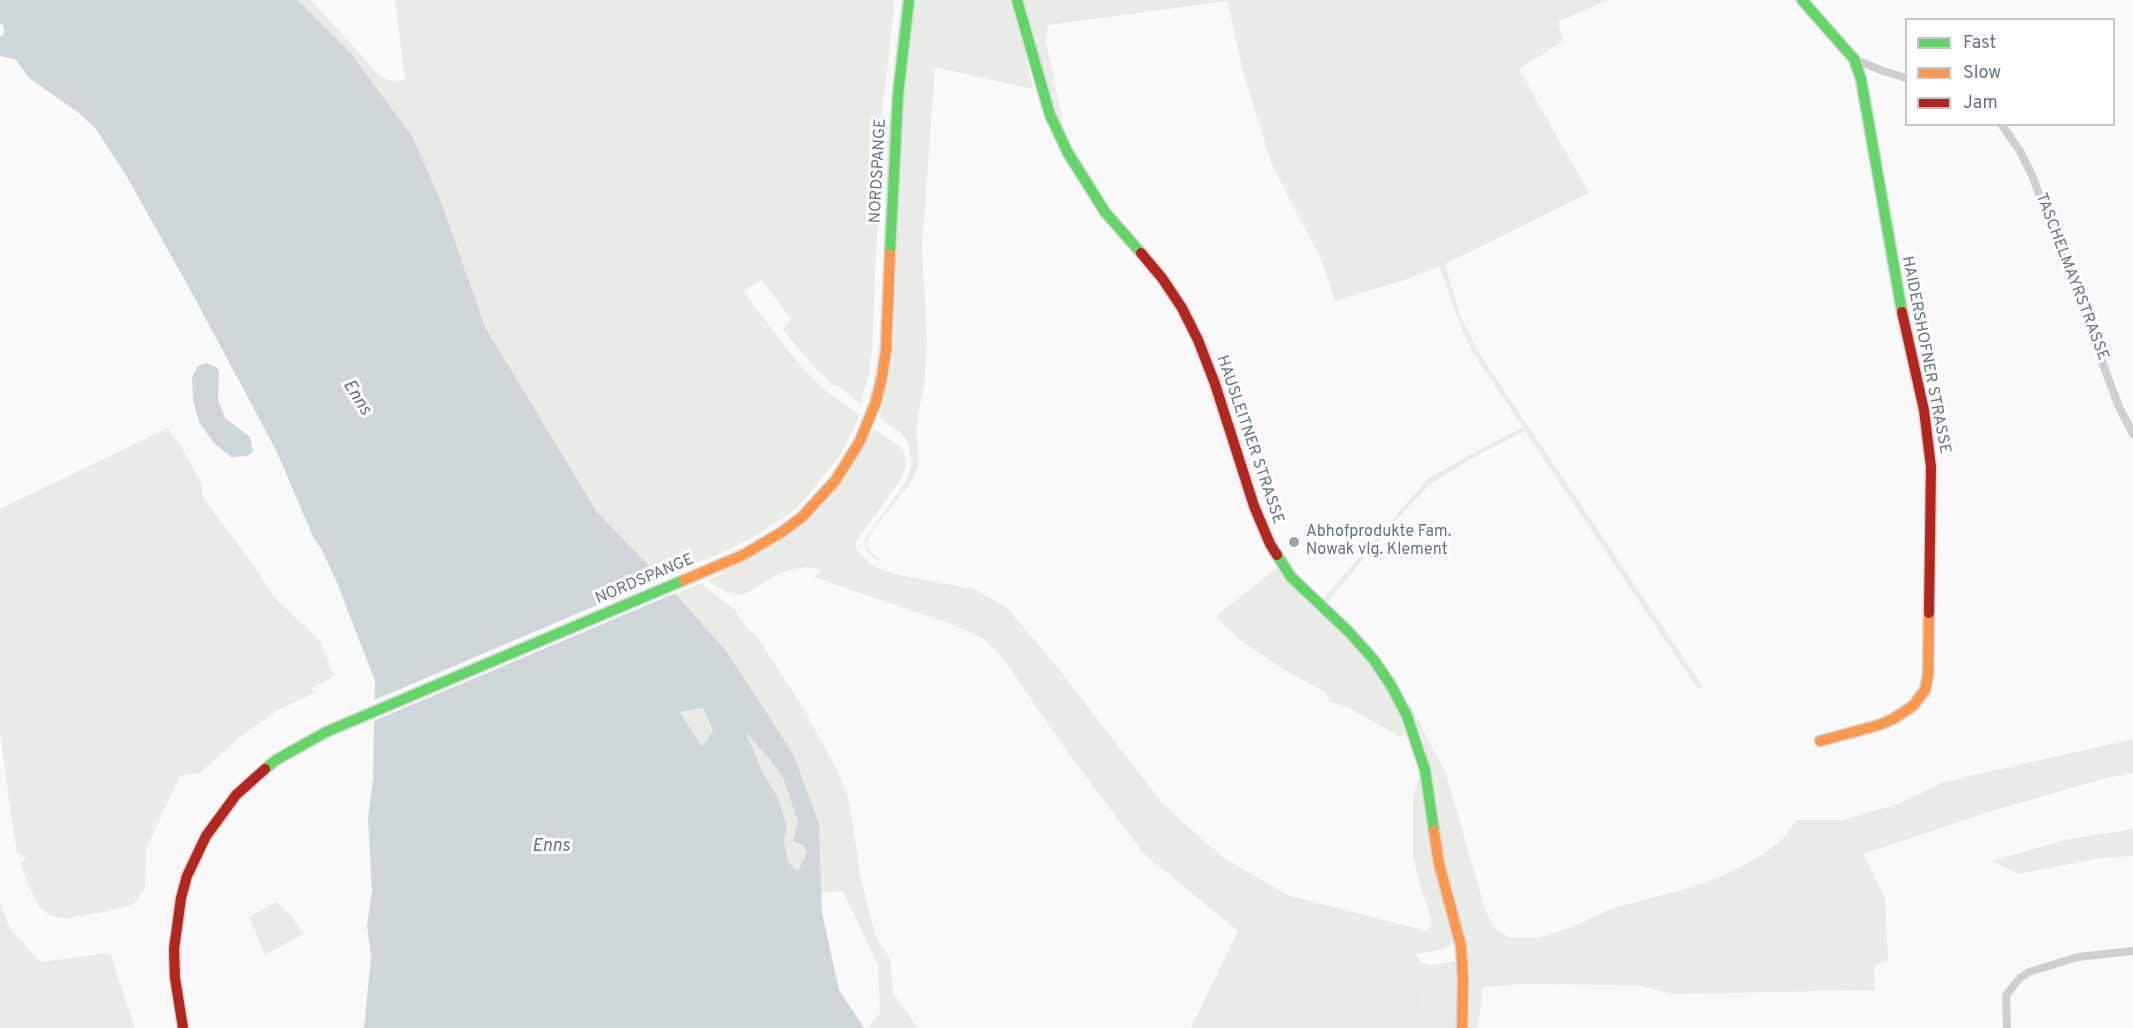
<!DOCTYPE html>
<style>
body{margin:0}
#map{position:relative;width:2133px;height:1028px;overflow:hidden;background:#f9f9f9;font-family:Overpass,sans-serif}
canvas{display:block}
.legend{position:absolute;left:1905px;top:18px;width:210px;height:108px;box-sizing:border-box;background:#fff;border:2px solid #c1c8cd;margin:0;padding:8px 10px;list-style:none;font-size:18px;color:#657683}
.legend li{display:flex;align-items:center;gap:12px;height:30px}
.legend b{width:30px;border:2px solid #c1c8cd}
</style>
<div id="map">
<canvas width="2133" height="1028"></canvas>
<ul class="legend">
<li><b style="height:8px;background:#63d668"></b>Fast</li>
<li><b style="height:8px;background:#ff974d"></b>Slow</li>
<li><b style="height:8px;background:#b3261e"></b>Jam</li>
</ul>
</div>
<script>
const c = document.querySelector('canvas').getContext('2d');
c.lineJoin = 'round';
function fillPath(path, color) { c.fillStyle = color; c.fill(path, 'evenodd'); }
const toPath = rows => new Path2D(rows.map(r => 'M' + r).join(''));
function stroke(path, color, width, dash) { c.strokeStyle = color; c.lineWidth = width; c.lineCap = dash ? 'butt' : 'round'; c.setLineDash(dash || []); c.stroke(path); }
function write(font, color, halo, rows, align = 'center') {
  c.font = font + ' Overpass,sans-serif'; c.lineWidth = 6; c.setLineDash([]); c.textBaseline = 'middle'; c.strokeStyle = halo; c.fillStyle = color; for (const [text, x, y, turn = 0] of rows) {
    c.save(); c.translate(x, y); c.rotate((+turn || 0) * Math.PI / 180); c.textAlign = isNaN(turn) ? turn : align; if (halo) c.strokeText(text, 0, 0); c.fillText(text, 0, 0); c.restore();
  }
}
fillPath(toPath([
 [1238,931,1286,945,1309,947,1415,969,1421,981,1422,1028,1191,1028]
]), '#e8e9e9');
fillPath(toPath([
 [298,0,311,0,382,78,395,82,405,79,395,0,893,0,894,9,882,114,872,350,869,373,861,404,838,386,832,385,810,362,783,330,790,318,762,280,743,291,789,352,808,373,830,394,860,415,839,457,804,500,787,515,753,537,719,554,660,578,597,512,485,327,442,204,412,136,350,52],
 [901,0,903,0,880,363,868,409,866,408,874,381,879,351,889,120],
 [915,0,1010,0,1020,28,1033,89,935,67,922,247,927,343,924,385,916,427,919,464,911,482,872,531,867,541,867,549,881,561,875,559,866,551,865,539,906,482,912,463,908,442,901,433,879,417,888,381,894,336,900,157,904,94],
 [1022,0,1608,0,1558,22,1563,41,1519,69,1589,193,1445,264,1460,315,1479,353,1703,687,1698,689,1525,431,1474,457,1430,484,1391,526,1325,605,1321,601,1428,479,1475,452,1523,427,1473,353,1462,330,1439,266,1405,280,1335,301,1323,264,1271,162,1244,75,1227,1,1048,25,1046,42,1066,138,1047,88],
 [168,428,177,442,179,442,202,485,202,494,207,503,255,567,273,596,320,641,334,675,331,678,312,688,314,693,278,710,245,733,200,773,180,776,146,849,145,888,136,901,129,906,102,912,69,918,55,917,48,914,39,906,27,883,21,863,26,858,17,853,7,786,0,732,0,509],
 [873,428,902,448,906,461,905,469,898,483,855,543,857,550,871,565,893,574,974,589,1007,608,1053,662,1163,804,1221,856,1287,895,1427,931,1432,925,1430,916,1419,882,1413,856,1413,795,1420,775,1454,941,1444,949,1416,954,1419,962,1431,965,1456,961,1458,984,1457,1028,1422,1028,1421,981,1415,969,1309,947,1286,945,1238,931,1144,854,1069,754,1002,657,982,638,951,624,814,577,821,569,806,567,786,571,771,578,751,591,739,595,727,592,712,584,709,580,722,574,722,571,774,545,813,516,846,478],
 [1277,568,1298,593,1367,658,1391,695,1409,732,1407,734,1399,736,1347,707,1330,702,1325,692,1283,669,1237,638,1216,616],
 [701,583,735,610,746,627,755,634,801,704,838,772,847,794,851,813,860,874,871,920,878,941,891,961,893,993,918,1028,868,1028,880,1013,878,965,843,891,822,893,819,824,726,651,676,594],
 [1405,695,1446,774,1485,909,1495,929,1510,938,1538,938,1570,928,1613,908,1674,892,1710,881,1739,868,1768,851,1785,836,1796,820,1842,820,1898,804,1944,782,2133,739,2133,773,2102,779,1992,811,1864,854,1885,899,1888,960,1874,966,1875,990,1671,994,1637,985,1521,984,1483,987,1478,1028,1467,1028,1468,974,1465,943,1444,866,1427,758,1422,737],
 [703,708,713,732,702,747,680,712],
 [745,731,769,758,783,778,807,852,798,871,788,862,784,841,787,826,777,796,761,769],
 [2133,829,2133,856,2101,858,2018,874,1992,861,2064,840],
 [0,901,9,927,40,962,110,953,135,1028,0,1028],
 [276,902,291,915,303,934,265,955,249,917]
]), '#e8ebe6');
fillPath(toPath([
 [0,0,298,0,350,52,412,136,442,204,485,327,597,512,676,594,726,651,793,754,819,824,822,913,839,990,864,1028,364,1028,371,957,367,926,372,891,368,818,373,779,375,681,336,580,321,548,314,539,276,450,192,293,127,177,96,129,79,113,29,78,15,59,0,56,0,36,4,34,4,27,0,23],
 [703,708,713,731,702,746,680,712],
 [746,733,769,758,783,778,798,823,793,841,803,845,807,852,798,871,788,862,784,841,787,826,777,796,761,769],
 [207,363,216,367,219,371,218,400,225,418,250,437,253,452,247,456,231,457,213,442,199,422,193,400,192,377,198,366]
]), '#ced6d9');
fillPath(toPath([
 [663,577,678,592,371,722,372,701]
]), '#f9f9f9');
const fast = toPath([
 [1017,0,1050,115,1068,153,1105,212,1141,253],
 [1802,0,1854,59,1861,79,1902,312],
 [890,254,898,95,909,0],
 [1277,555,1291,577,1349,632,1374,660,1392,687,1407,716,1425,770,1434,831],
 [265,769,276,760,326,732,684,580]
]);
const slow = toPath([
 [684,580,743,555,782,532,802,517,835,481,859,443,876,402,882,377,886,350,890,254],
 [1820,741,1879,725,1893,719,1913,706,1925,690,1928,675,1929,613],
 [1434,831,1439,864,1461,946,1463,980,1462,1028]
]);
const jam = toPath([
 [1141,253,1162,278,1182,308,1198,340,1215,384,1254,506,1270,544,1277,555],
 [1902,312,1924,410,1931,467,1929,613],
 [183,1028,175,978,174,949,181,898,187,876,206,836,236,795,265,769]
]);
stroke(fast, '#d5d6d7', 13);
stroke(slow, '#d5d6d7', 13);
stroke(jam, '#d5d6d7', 13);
stroke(toPath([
 [1854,59,1883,71,1906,78],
 [2001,124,2020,151,2032,175,2119,407,2133,434],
 [2007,1028,2006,995,2020,978,2029,972,2078,957,2133,951]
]), '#cecfd0', 8);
stroke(fast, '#63d668', 10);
stroke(slow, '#ff974d', 10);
stroke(jam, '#b3261e', 10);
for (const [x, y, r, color] of [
 [1294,542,6,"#99a4ac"]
]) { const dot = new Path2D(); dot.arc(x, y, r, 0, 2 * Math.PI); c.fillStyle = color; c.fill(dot); stroke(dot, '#fff', 2); }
write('16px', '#657683', '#fff', [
 ["NORDSPANGE",879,171,-87],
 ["TASCHELMAYRSTRASSE",2071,277,69],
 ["HAIDERSHOFNER STRASSE",1925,355,79],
 ["HAUSLEITNER STRASSE",1249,440,71],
 ["NORDSPANGE",645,580,-23]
]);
write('16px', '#657683', '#fff', [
 ["Abhofprodukte Fam.",1306,533],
 ["Nowak vlg. Klement",1306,551]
], 'left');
write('italic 18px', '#60757c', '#fff', [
 ["Enns",356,398,58],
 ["Enns",551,847]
]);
</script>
